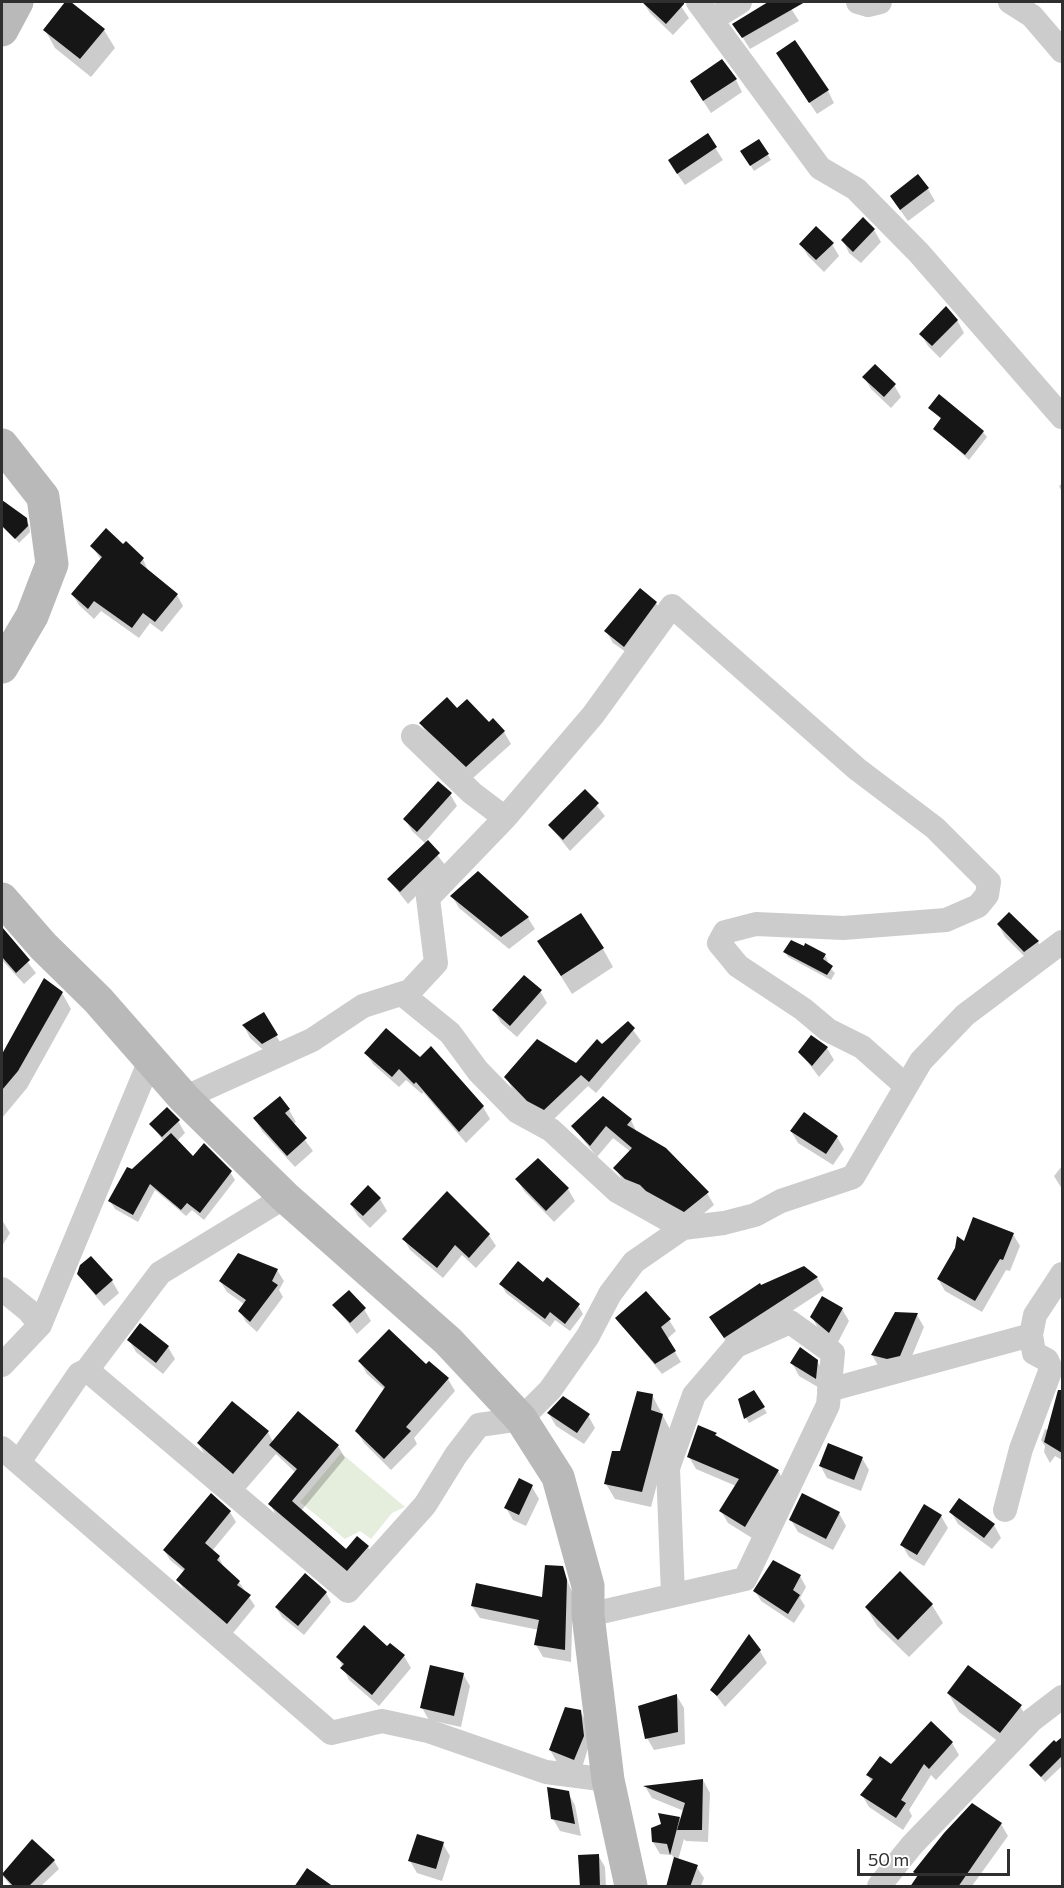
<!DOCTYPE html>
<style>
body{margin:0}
#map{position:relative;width:1064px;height:1888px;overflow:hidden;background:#fff;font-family:Commissioner,sans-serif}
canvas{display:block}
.frame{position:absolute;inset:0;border:3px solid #2f2f2f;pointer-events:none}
.scale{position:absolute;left:857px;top:1849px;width:153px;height:27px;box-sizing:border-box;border:3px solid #2f2f2f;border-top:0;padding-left:8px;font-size:18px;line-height:21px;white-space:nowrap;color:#2f2f2f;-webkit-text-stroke:4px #fff;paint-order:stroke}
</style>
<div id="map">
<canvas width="1064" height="1888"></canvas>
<div class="frame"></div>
<div class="scale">50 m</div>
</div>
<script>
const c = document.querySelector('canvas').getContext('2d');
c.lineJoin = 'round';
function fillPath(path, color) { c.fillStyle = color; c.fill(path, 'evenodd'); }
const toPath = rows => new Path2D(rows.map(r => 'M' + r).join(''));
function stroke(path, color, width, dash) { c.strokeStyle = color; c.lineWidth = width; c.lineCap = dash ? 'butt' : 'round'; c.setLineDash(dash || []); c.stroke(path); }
fillPath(toPath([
 [341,1453,405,1507,392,1513,371,1539,360,1531,345,1539,300,1502]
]), '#e5eddc');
fillPath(toPath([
 [67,2,104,30,115,48,91,77,55,48,45,30],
 [643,2,678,2,689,18,673,35,650,13],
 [772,2,787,2,799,21,750,49,734,24],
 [785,66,828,91,834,103,817,114],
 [736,80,742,92,711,113,698,93],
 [707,135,723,160,685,185,676,172],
 [759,141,771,160,754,171,742,152],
 [928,189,935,201,908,221,891,197],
 [874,230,881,242,861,263,849,253,843,240],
 [801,244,832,244,839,256,824,272,808,256],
 [957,320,964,333,940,358,928,346,921,334],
 [864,377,894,385,901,397,891,408,871,389],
 [939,396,983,432,987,437,969,460,935,429,942,420,930,408],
 [1062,483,1062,492,1059,486],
 [5,504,26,519,29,525,30,532,19,543,2,523,2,509],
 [92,546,123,546,143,559,148,571,177,595,183,606,162,632,150,623,139,638,101,611,94,619,79,605,72,594,101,560],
 [656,603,663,615,633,657,613,643,606,631],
 [421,724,488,724,504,732,511,744,473,778,428,736],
 [585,791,605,816,570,851,550,826],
 [450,794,457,806,426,841,446,866,408,904,389,880,426,844,412,831,405,819],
 [452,896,528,918,535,929,509,949,459,908],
 [1009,914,1038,942,1045,954,1032,964,1005,937,998,924],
 [2,929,36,973,24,984,2,960],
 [539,941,603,949,613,967,572,994],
 [792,941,825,955,828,961,826,964,835,973,831,980,788,957,785,952],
 [45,980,62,993,71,1009,27,1088,2,1118,2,1056],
 [540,991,547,1003,517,1037,501,1023,494,1010],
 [263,1014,283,1047,270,1056,250,1038,244,1026],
 [628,1023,641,1041,596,1093,588,1086,552,1121,535,1113,513,1090,506,1078,576,1065],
 [431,1048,483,1107,490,1119,466,1143,423,1092,422,1094,406,1080,399,1087,373,1064,366,1053,420,1060],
 [827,1048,834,1060,819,1077,800,1052],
 [289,1110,296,1122,293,1124,313,1151,295,1167,262,1131,255,1119],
 [631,1120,637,1133,707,1193,714,1205,691,1224,622,1180,615,1168,631,1152,613,1138,597,1157,573,1127],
 [178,1121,185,1133,177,1141,193,1158,230,1172,235,1180,204,1220,192,1210,186,1216,155,1190,138,1222,115,1209,110,1201,133,1171,164,1142,151,1124],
 [791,1131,837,1137,844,1149,833,1165,798,1143],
 [538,1160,568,1189,575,1201,554,1222,524,1191,517,1179],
 [1062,1166,1062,1189,1054,1176],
 [447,1194,489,1235,496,1246,476,1268,462,1255,443,1278,410,1250,404,1239],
 [380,1199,387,1211,370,1228,358,1216,351,1204],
 [2,1220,10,1233,2,1246],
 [1013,1234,1020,1246,1010,1271,1006,1270,982,1312,945,1291,938,1279,964,1243],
 [803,1268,817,1278,824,1290,732,1350,711,1318,761,1287],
 [277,1270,284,1281,279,1290,283,1297,257,1332,246,1322,240,1311,244,1304,227,1292,220,1281],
 [78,1274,112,1281,119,1293,104,1306],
 [501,1284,544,1284,578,1305,583,1314,570,1331,555,1320,550,1327,506,1293],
 [334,1305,364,1309,371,1321,357,1334],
 [842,1309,849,1321,837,1344,819,1330,812,1317],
 [917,1315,924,1327,907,1368,879,1367,872,1355],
 [617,1319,669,1320,676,1331,667,1339,681,1362,662,1374],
 [129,1340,168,1347,175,1359,163,1374,136,1352],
 [817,1361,824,1373,823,1390,799,1376,792,1363],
 [360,1362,427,1366,448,1379,455,1391,414,1438,417,1444,391,1470,364,1443,357,1431,385,1390,367,1374],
 [753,1392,767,1413,749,1423,746,1418],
 [1058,1394,1062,1396,1062,1460,1055,1456,1050,1463,1044,1452,1045,1446,1041,1440,1045,1429,1048,1430],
 [652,1395,671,1431,651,1507,615,1499,606,1484],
 [298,1413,338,1446,345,1458,301,1511,346,1551,368,1547,375,1559,354,1582,277,1517,270,1504,296,1473,276,1454,244,1491,209,1462,198,1443,268,1432,273,1442],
 [549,1414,588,1415,595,1428,584,1444,556,1426],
 [699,1427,778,1471,785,1483,752,1538,728,1523,721,1511,736,1486,696,1469,689,1457],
 [862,1458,869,1470,861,1491,827,1478,820,1465],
 [519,1480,532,1487,539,1499,526,1526,513,1520,506,1508],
 [230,1512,236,1522,212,1551,219,1557,224,1568,239,1582,255,1606,233,1633,184,1590,178,1580,185,1572,170,1560,164,1550],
 [951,1512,994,1525,1001,1538,992,1549,958,1524],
 [839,1513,846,1526,833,1550,798,1532,791,1520],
 [941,1516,948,1528,924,1566,909,1557,902,1545],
 [562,1568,573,1594,571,1662,543,1657,536,1645,539,1630,480,1618,472,1606,544,1599],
 [800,1576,806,1587,800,1598,805,1606,794,1623,761,1601,755,1591],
 [326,1593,331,1602,304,1635,282,1617,276,1607],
 [932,1605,943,1623,909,1657,877,1626,866,1607],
 [387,1648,404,1656,411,1668,379,1706,349,1680,338,1657],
 [760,1651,767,1663,725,1707,712,1690],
 [463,1674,470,1686,461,1727,429,1720,422,1708],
 [948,1693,1020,1706,1031,1725,1011,1751,959,1712],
 [677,1696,684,1708,685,1744,654,1750,647,1738],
 [580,1711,587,1723,589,1745,581,1771,557,1762,550,1750],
 [1062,1739,1062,1766,1045,1782,1030,1765],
 [952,1743,959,1755,936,1780,931,1775,909,1810,912,1816,903,1830,869,1807,862,1795,872,1783,868,1775],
 [703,1780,710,1793,708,1842,686,1841,684,1839,678,1860,696,1866,704,1878,701,1886,667,1886,675,1859,672,1855,660,1854,653,1842,679,1818,681,1822,684,1811,652,1798,646,1788],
 [568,1793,575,1805,581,1836,560,1831,553,1819],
 [1001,1824,1008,1836,972,1886,910,1886,917,1877,914,1872],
 [32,1842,54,1861,59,1869,41,1886,11,1886,2,1875],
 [443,1844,450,1856,442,1881,417,1873,410,1861],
 [598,1855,605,1867,606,1886,582,1886]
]), '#0003');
fillPath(toPath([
 [65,2,71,2,105,29,80,59,43,30],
 [642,2,684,2,684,4,666,24],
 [768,2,805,2,742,38,732,24],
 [795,40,829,90,809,103,776,53],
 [722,59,737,79,703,101,690,81],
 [708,133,717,147,677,174,668,160],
 [759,139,769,154,750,166,740,151],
 [918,174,929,188,900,210,890,196],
 [863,217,875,229,853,252,841,240],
 [816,226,834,243,816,260,799,244],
 [946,306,958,320,932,346,919,334],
 [875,364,896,384,884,397,862,377],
 [939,394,984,431,965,455,933,429,941,418,928,408],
 [2,500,27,518,28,526,15,539,2,526],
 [106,528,123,544,126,541,144,558,140,563,178,594,155,622,143,613,132,628,94,601,88,609,71,594,102,557,90,546],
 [640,588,657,602,624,647,604,631],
 [447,697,457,708,467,699,489,722,493,718,505,731,466,767,419,723],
 [438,781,452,793,417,832,403,819],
 [585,789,599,803,563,840,548,825],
 [428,840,440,853,400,892,387,879],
 [478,871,529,917,501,937,450,896],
 [1009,912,1039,941,1024,952,997,924],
 [581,913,604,948,561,976,537,941],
 [2,927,30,960,16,973,2,957],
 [791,940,804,946,805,943,826,954,823,959,833,966,827,975,783,952],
 [524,975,542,990,510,1026,492,1010],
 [44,978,63,992,18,1071,2,1090,2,1054],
 [264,1012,278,1035,262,1044,242,1025],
 [628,1021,635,1028,589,1082,581,1075,544,1110,527,1101,504,1077,537,1039,576,1063,597,1039,602,1044],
 [386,1028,420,1057,431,1046,484,1106,459,1132,416,1082,414,1084,399,1069,392,1077,364,1053],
 [811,1035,828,1047,812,1066,798,1052],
 [280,1096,290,1109,285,1113,307,1138,287,1156,253,1118],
 [603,1096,632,1119,627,1125,666,1148,709,1192,684,1212,646,1191,640,1185,625,1179,613,1168,632,1148,606,1126,590,1146,571,1126],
 [167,1107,180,1120,162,1137,149,1124],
 [804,1112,838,1136,826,1154,790,1131],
 [171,1133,193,1156,204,1143,232,1171,200,1213,187,1203,181,1210,150,1184,133,1215,108,1201,127,1167,132,1169],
 [538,1158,569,1188,546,1211,515,1179],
 [368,1185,381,1198,363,1216,350,1204],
 [447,1191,490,1234,469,1258,455,1245,437,1268,402,1239],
 [973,1217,1014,1233,1003,1260,1000,1259,975,1301,937,1279,955,1248,957,1236,964,1241],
 [238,1253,278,1269,272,1281,278,1285,250,1322,238,1311,246,1300,219,1281],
 [91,1256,113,1280,96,1295,77,1274,80,1265],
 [518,1261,543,1282,547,1277,580,1304,565,1324,550,1312,545,1319,499,1284],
 [804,1266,818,1277,724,1338,709,1317,760,1283,761,1285],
 [349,1290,366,1308,350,1323,332,1305],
 [646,1291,671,1319,661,1327,676,1351,655,1364,615,1318],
 [822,1296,843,1308,829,1333,810,1317],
 [895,1312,918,1313,900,1356,887,1359,871,1355],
 [140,1323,169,1346,156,1363,127,1340],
 [389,1329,426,1364,429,1361,449,1378,406,1427,411,1431,384,1459,355,1431,385,1387,358,1361],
 [800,1347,818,1360,816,1379,790,1363],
 [754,1390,765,1407,744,1419,738,1399],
 [1058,1390,1062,1390,1062,1453,1044,1442],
 [637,1391,653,1394,651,1410,663,1414,642,1492,604,1484,612,1451,620,1451],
 [563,1396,590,1414,577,1433,547,1413],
 [232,1401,269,1431,233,1474,197,1443],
 [298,1411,339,1445,292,1501,346,1549,357,1536,369,1546,347,1571,268,1504,297,1469,269,1445],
 [698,1425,717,1433,715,1435,779,1470,745,1527,719,1511,739,1479,687,1457],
 [828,1443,863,1457,854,1480,819,1466],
 [519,1478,533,1485,519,1515,504,1508],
 [211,1493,231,1511,205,1543,220,1556,217,1560,240,1581,237,1585,251,1595,227,1624,176,1580,185,1569,163,1550],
 [802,1493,840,1512,826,1539,789,1520],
 [959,1498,995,1524,984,1538,949,1512],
 [924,1504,942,1515,917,1555,900,1545],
 [773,1560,801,1575,793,1590,800,1595,788,1614,753,1591],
 [545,1565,563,1566,567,1580,565,1650,534,1645,539,1620,471,1606,476,1583,542,1597],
 [900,1571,933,1604,898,1640,865,1607],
 [305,1573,327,1592,298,1626,275,1607],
 [364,1625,387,1646,390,1643,405,1655,372,1695,340,1668,344,1664,336,1657],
 [749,1634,761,1650,717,1696,710,1690],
 [430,1665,464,1673,454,1716,420,1708],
 [968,1665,1022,1705,1000,1733,947,1693],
 [677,1694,678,1732,645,1739,638,1706],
 [565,1707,581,1710,584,1736,574,1760,549,1750],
 [931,1721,953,1742,929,1769,924,1764,901,1800,906,1803,896,1818,860,1795,873,1779,866,1775,880,1756,891,1764],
 [1062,1737,1062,1756,1041,1777,1029,1765,1054,1740,1056,1742],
 [703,1779,702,1830,677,1830,685,1803,643,1786],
 [547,1787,569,1791,575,1824,551,1819],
 [972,1803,1002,1823,958,1887,910,1887,918,1875,913,1872,944,1833],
 [658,1813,680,1817,670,1855,667,1844,652,1842,651,1828,661,1824],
 [417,1834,444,1842,436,1869,408,1861],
 [32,1839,55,1860,28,1887,14,1887,2,1874],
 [599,1854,600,1887,580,1887,578,1855],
 [674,1857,698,1865,690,1887,666,1887],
 [307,1868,334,1887,294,1887]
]), '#161616');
stroke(toPath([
 [698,2,820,168,856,189,919,253,1062,417],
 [858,2,868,5,880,2],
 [1010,2,1032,16,1062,51],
 [711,20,740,2],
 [505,818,593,715,672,606,857,769,935,828,989,882,987,895,978,906,946,920,843,928,756,924,725,932,719,943,738,966,803,1009,828,1030,862,1047,906,1086],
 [402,994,450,1033,478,1071,518,1112,551,1130,617,1191,683,1228],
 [184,1098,312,1040,363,1006,410,991,436,963,428,898,505,818,472,793,413,736],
 [2,1289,29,1311,40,1325],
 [2,1365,40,1325,151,1058],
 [87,1370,348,1591,425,1505,456,1455,479,1425,521,1419,550,1390,588,1336,610,1294,634,1262,683,1228,724,1223,755,1215,781,1201,853,1177,921,1061,965,1015,1062,942],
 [829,1390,1031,1335],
 [2,1448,331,1733,382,1721,428,1731,546,1772,608,1780],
 [19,1462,79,1374,87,1370,160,1273,285,1197],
 [1005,1510,1021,1449,1051,1369,1047,1360,1034,1353,1031,1335,1035,1315,1062,1274],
 [588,1615,745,1579,828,1405,833,1353,790,1322,736,1346,694,1395,668,1468,673,1595],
 [879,1886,912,1845,1032,1720,1062,1697]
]), '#ccc', 24);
stroke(toPath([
 [2,30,17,2],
 [2,445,43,497,52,564,32,616,2,667],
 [2,899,43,946,98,1000,184,1098,285,1197,448,1341,521,1419,558,1477,588,1586,588,1615,608,1780,631,1886]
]), '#b9b9b9', 33);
</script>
